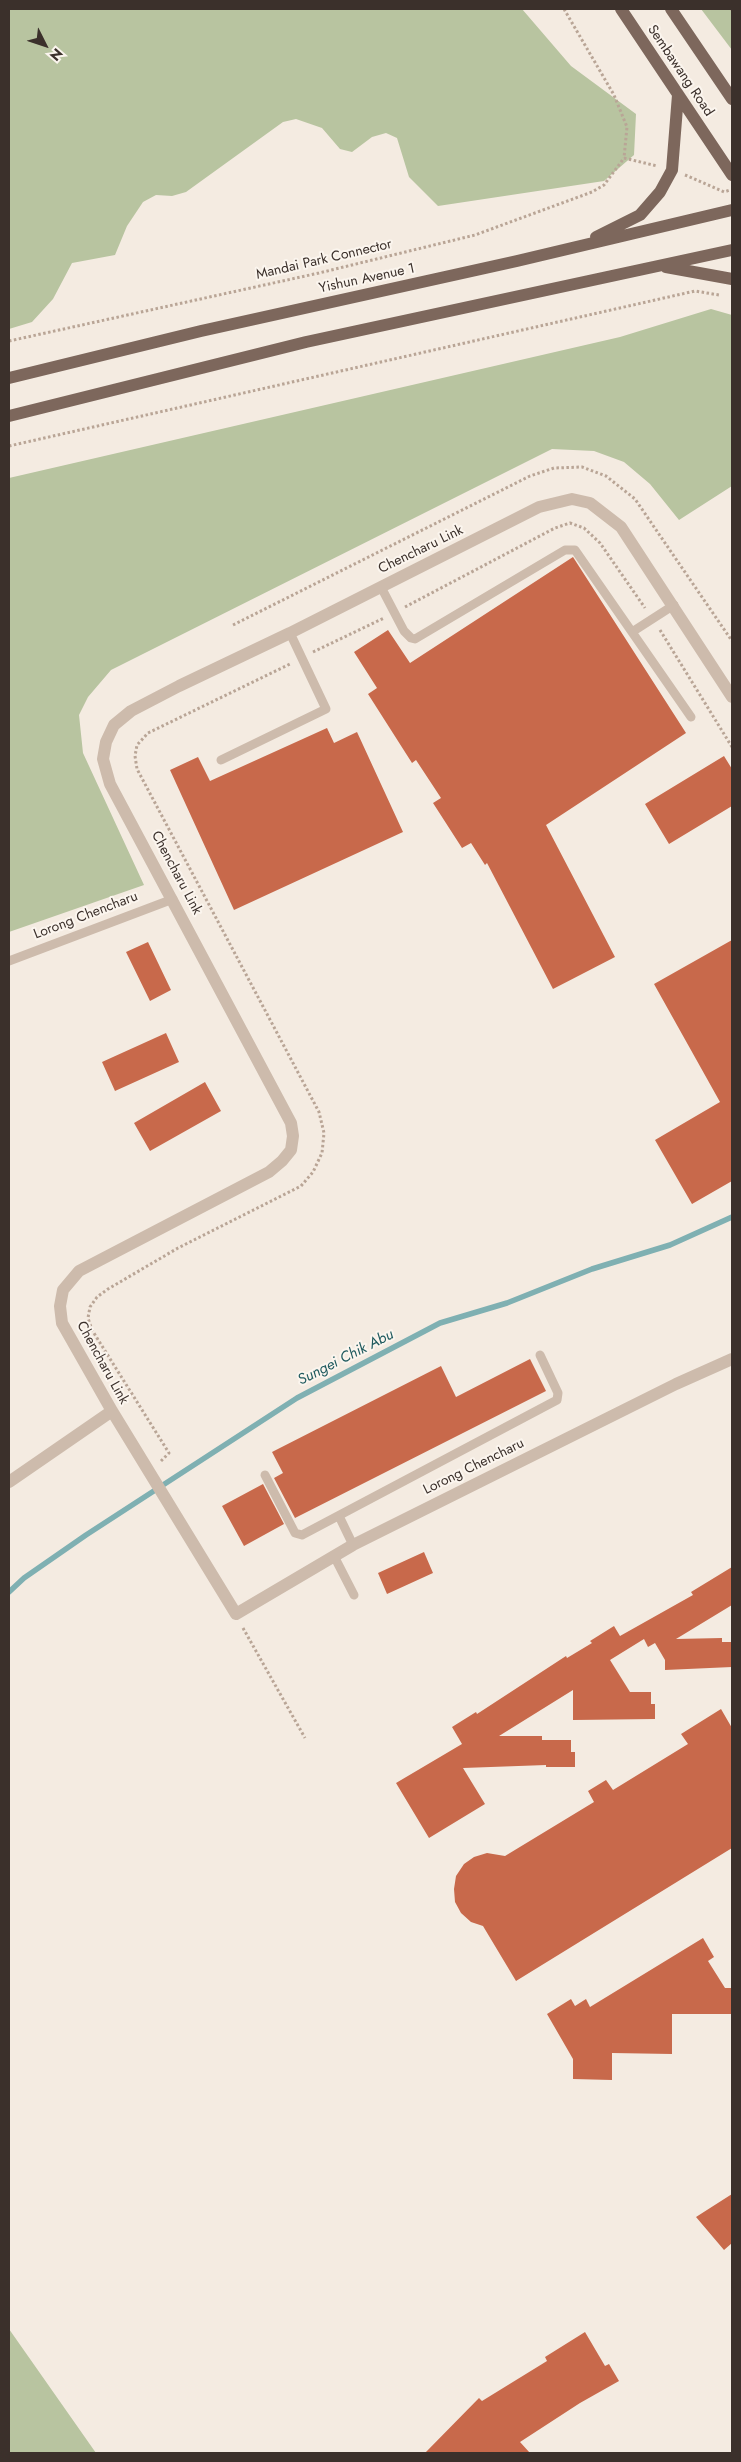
<!DOCTYPE html>
<style>
body{margin:0}
#map{position:relative;width:741px;height:2462px;overflow:hidden;background:#f4ebe1;font-family:Jost,sans-serif}
canvas{display:block}
.frame{position:absolute;inset:0;border:10px solid #3b302b;pointer-events:none}
.north{position:absolute;left:20px;top:20px;width:50px;height:50px;-webkit-text-stroke:4px #fbf5ee;paint-order:stroke;rotate:131deg;font-size:14px;font-weight:700;line-height:20px;text-align:center;color:#3b302b}
.north::after{content:'';display:block;margin:auto;width:18px;height:22px;background:#3b302b;clip-path:polygon(50% 0,100% 100%,50% 72%,0 100%)}
</style>
<div id="map">
<canvas width="741" height="2462"></canvas>
<div class="frame"></div>
<div class="north">N</div>
</div>
<script>
const c = document.querySelector('canvas').getContext('2d');
c.lineJoin = 'round';
function fillPath(path, color) { c.fillStyle = color; c.fill(path, 'evenodd'); }
const toPath = rows => new Path2D(rows.map(r => 'M' + r).join(''));
function stroke(path, color, width, dash) { c.strokeStyle = color; c.lineWidth = width; c.lineCap = dash ? 'butt' : 'round'; c.setLineDash(dash || []); c.stroke(path); }
function write(font, color, halo, rows, align = 'center') {
  c.font = font + ' Jost,sans-serif'; c.lineWidth = 4; c.setLineDash([]); c.textBaseline = 'middle'; c.strokeStyle = halo; c.fillStyle = color; for (const [text, x, y, turn = 0] of rows) {
    c.save(); c.translate(x, y); c.rotate((+turn || 0) * Math.PI / 180); c.textAlign = isNaN(turn) ? turn : align; if (halo) c.strokeText(text, 0, 0); c.fillText(text, 0, 0); c.restore();
  }
}
fillPath(toPath([
 [9,9,522,9,571,66,636,114,634,155,604,181,438,206,409,177,397,138,386,133,372,137,352,152,340,149,322,128,296,119,283,122,186,192,172,196,156,195,143,202,127,226,115,255,72,263,53,299,32,322,9,329],
 [701,9,732,9,732,50],
 [711,309,732,315,732,486,679,520,650,484,624,462,594,451,552,449,111,670,88,697,79,715,83,753,144,885,9,932,9,478,620,337],
 [9,2329,96,2453,9,2453]
]), '#b8c4a0');
stroke(toPath([
 [9,1592,24,1578,86,1535,297,1398,440,1323,507,1303,592,1269,670,1245,732,1217]
]), '#7fb0b2', 5.5);
fillPath(toPath([
 [573,557,686,733,546,825,615,957,553,989,487,863,485,865,471,843,462,848,433,803,441,798,416,760,412,763,368,694,377,688,354,652,388,630,410,663],
 [327,728,334,743,357,732,403,832,234,910,170,770,198,757,210,781],
 [724,756,732,769,732,806,669,844,645,804],
 [732,940,732,1181,692,1204,655,1140,720,1102,654,984],
 [148,942,171,990,150,1001,126,952],
 [166,1033,179,1062,115,1091,102,1062],
 [205,1082,221,1111,150,1151,134,1123],
 [530,1359,546,1391,295,1518,274,1478,283,1473,272,1452,441,1366,456,1397],
 [263,1484,284,1524,244,1546,222,1506],
 [424,1552,433,1573,387,1594,378,1573],
 [732,1567,732,1605,676,1639,722,1638,722,1642,732,1642,732,1667,665,1670,665,1660,655,1643,648,1647,644,1639,610,1660,630,1692,651,1692,651,1704,655,1704,655,1719,573,1720,573,1690,499,1736,542,1736,542,1740,571,1740,571,1752,575,1752,575,1767,546,1767,546,1765,463,1768,485,1804,429,1838,396,1783,462,1744,452,1727,476,1712,477,1714,566,1656,567,1658,592,1643,590,1641,614,1626,620,1636,693,1595,691,1592],
 [721,1709,732,1728,732,1848,516,1981,483,1926,471,1922,461,1913,455,1902,454,1889,456,1876,464,1864,474,1857,487,1853,505,1856,594,1802,588,1791,606,1780,613,1790,688,1744,681,1734],
 [703,1938,714,1957,708,1961,725,1988,732,1988,732,2014,672,2014,672,2054,612,2053,612,2080,573,2079,573,2059,547,2014,571,1999,575,2006,586,1999,590,2007],
 [732,2194,732,2243,724,2250,696,2217],
 [585,2332,605,2366,609,2364,619,2381,580,2403,520,2442,530,2453,425,2453,479,2398,482,2401,547,2361,545,2357]
]), '#c8694b');
stroke(toPath([
 [564,9,614,95,627,127,624,158],
 [731,9,732,10],
 [624,158,657,166],
 [685,175,724,192,730,190],
 [9,341,319,273,475,235,592,192,604,185,624,158],
 [9,446,695,291,719,295],
 [405,607,555,528,570,523,584,528,600,543,645,608],
 [233,625,530,476,554,468,582,467,606,476,635,499,732,641],
 [660,630,732,747],
 [313,652,384,618],
 [161,1461,169,1453,92,1330,88,1318,90,1307,97,1297,108,1289,178,1248,301,1186,313,1172,322,1153,324,1133,319,1112,137,769,135,756,137,745,148,733,290,664],
 [243,1628,305,1738]
]), '#b9a596', 3, [2.5, 2.5]);
stroke(toPath([
 [381,587,404,631,411,638,415,639,565,550,575,550,691,717],
 [632,632,674,605],
 [221,760,326,709,290,633],
 [9,961,173,899],
 [265,1475,295,1533,302,1535,557,1400,558,1393,540,1355],
 [339,1516,353,1545],
 [334,1556,354,1595]
]), '#cdbbac', 9);
stroke(toPath([
 [732,697,621,527,590,503,572,499,539,507,290,633,179,686,131,711,114,725,106,742,103,759,110,784,291,1123,293,1136,291,1150,282,1161,269,1172,79,1271,63,1290,60,1306,62,1323,112,1411,236,1614,353,1545,676,1384,732,1359],
 [9,1482,112,1411]
]), '#cdbbac', 12);
stroke(toPath([
 [621,9,732,175],
 [671,9,732,99],
 [596,237,640,215,660,192,672,170,678,95],
 [666,267,732,279],
 [9,378,201,331,517,261,732,210],
 [9,416,306,342,732,250]
]), '#7d675c', 12);
write('14px', '#3b302b', '#fbf5ee', [
 ["Sembawang Road",680,71,56],
 ["Mandai Park Connector",324,260,-13],
 ["Yishun Avenue 1",367,279,-12],
 ["Chencharu Link",421,550,-26],
 ["Chencharu Link",176,873,62],
 ["Lorong Chencharu",86,916,-21],
 ["Chencharu Link",102,1363,61],
 ["Lorong Chencharu",474,1467,-26]
]);
write('italic 15px', '#1f5a5e', '#fbf5ee', [
 ["Sungei Chik Abu",346,1358,-27]
]);
</script>
